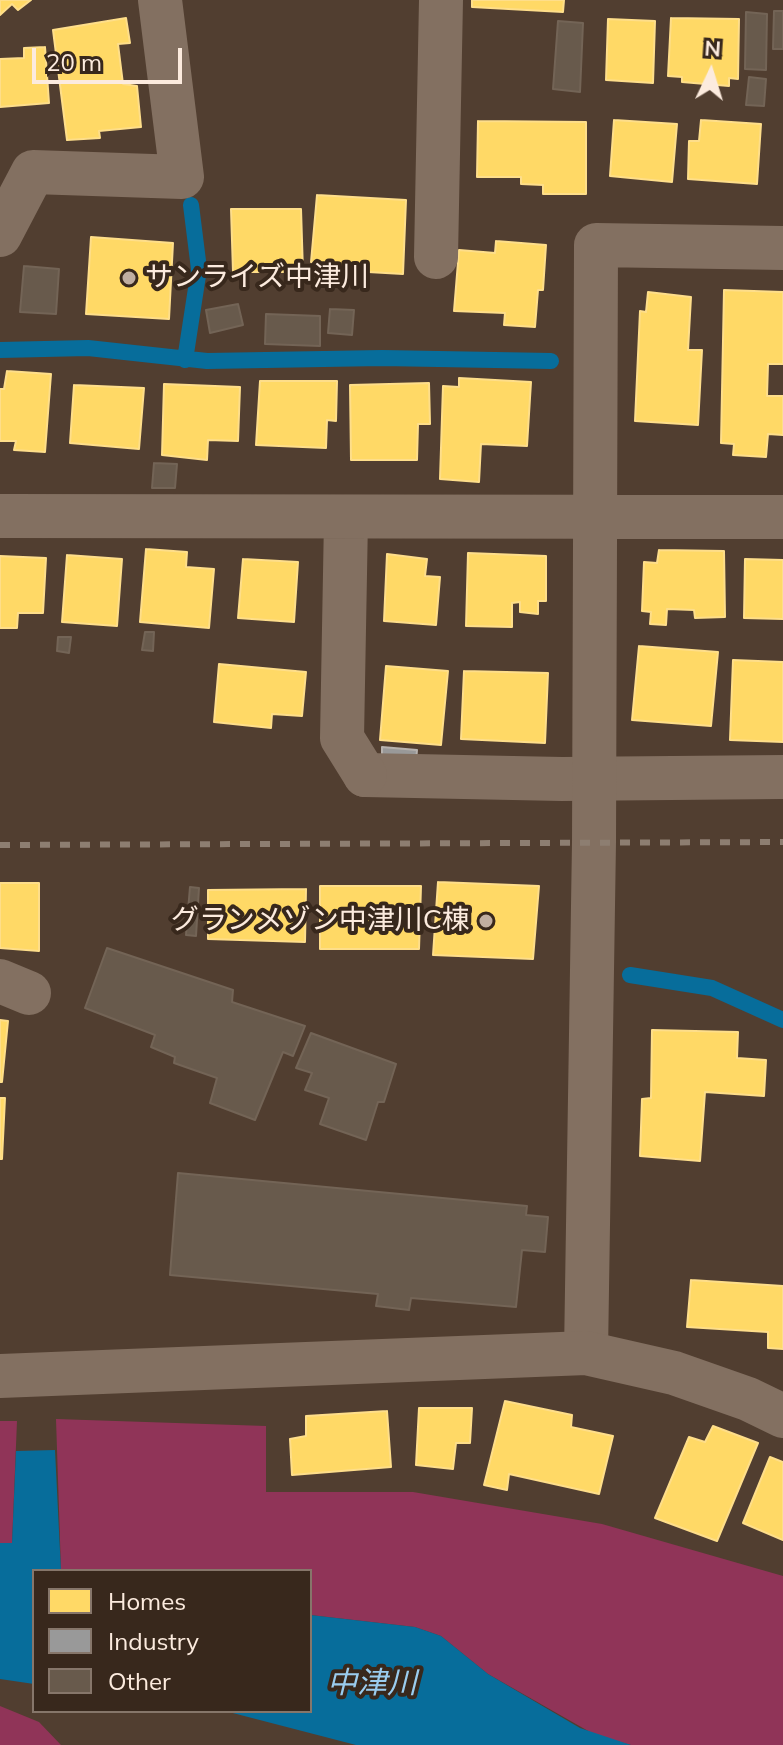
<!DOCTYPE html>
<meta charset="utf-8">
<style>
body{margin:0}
#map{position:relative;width:783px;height:1745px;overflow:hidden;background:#513e30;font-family:Mulish,sans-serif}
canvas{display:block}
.legend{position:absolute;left:32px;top:1569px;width:280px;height:144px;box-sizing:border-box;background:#38281c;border:2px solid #86766a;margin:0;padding:10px 14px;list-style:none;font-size:24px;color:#fcebde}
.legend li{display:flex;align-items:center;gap:16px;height:40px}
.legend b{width:40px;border:2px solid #86766a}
.north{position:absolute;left:671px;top:32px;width:80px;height:80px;-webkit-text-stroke:6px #38281c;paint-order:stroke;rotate:4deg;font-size:22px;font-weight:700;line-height:32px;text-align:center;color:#fcebde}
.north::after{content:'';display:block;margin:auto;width:28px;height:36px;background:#fcebde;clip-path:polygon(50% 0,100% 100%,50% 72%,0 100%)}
.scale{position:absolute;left:32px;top:48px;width:150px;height:36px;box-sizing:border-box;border:4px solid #fcebde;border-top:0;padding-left:10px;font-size:24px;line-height:28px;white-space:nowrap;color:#fcebde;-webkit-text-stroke:6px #38281c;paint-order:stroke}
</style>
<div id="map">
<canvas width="783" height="1745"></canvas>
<ul class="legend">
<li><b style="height:22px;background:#ffd966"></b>Homes</li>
<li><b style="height:22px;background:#999"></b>Industry</li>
<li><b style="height:22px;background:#685a4c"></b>Other</li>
</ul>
<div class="north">N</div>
<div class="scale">20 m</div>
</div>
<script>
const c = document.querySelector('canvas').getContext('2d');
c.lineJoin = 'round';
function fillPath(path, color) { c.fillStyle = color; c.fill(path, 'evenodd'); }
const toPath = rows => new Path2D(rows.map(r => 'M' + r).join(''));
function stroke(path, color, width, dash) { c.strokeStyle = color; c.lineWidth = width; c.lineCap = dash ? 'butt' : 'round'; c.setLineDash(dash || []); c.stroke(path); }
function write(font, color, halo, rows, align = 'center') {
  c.font = font + ' Mulish,"Noto Sans JP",sans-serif'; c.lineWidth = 8; c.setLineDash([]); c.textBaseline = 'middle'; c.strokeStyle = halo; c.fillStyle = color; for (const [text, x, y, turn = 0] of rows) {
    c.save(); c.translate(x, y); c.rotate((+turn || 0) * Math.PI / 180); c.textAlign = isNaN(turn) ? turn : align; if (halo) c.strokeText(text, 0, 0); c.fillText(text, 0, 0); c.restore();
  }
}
fillPath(toPath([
 [56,1419,266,1426,266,1492,413,1492,602,1524,783,1576,783,1745,631,1745,597,1736,488,1674,441,1636,415,1627,310,1615,310,1571,61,1571],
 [0,1421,17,1421,12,1544,0,1543],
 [0,1706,39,1722,61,1745,0,1745]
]), '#903458');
fillPath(toPath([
 [55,1450,61,1571,34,1571,34,1684,0,1679,0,1543,12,1543,16,1451],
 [310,1615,415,1627,441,1636,488,1674,580,1728,631,1745,356,1745,225,1711,310,1711]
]), '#076d9b');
const homes = toPath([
 [0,0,31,0,18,10,12,4,0,15,0,0],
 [472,0,564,0,563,12,472,7,472,0],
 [126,18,130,43,118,44,123,84,137,86,141,127,99,131,100,138,67,140,53,30,126,18],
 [671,18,739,19,738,79,729,78,729,86,682,82,682,77,668,76,671,18],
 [608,19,655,21,653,83,606,80,608,19],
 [45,47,49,103,0,107,0,59,24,58,24,48,45,47],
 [614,120,677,124,672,182,610,176,614,120],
 [701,120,761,124,757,184,688,179,689,141,699,141,701,120],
 [478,121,586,122,586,194,543,194,543,185,521,184,521,177,477,177,478,121],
 [317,195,406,200,403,274,333,270,332,264,311,262,317,195],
 [231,209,301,209,303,272,233,272,231,209],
 [91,237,173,243,169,319,86,314,91,237],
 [496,241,546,245,543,290,538,290,535,327,504,325,505,313,454,311,459,250,495,253,496,241],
 [724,290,783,292,783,364,768,364,767,396,783,396,783,435,768,434,766,457,733,455,734,444,721,443,724,290],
 [648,292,691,297,688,350,702,350,698,425,635,421,640,311,646,312,648,292],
 [7,371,51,374,45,452,14,450,16,441,0,441,0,389,4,389,7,371],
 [459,378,531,382,527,446,481,444,479,482,440,479,443,386,459,387,459,378],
 [260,381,337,381,336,421,327,420,326,448,256,445,260,381],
 [429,383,430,424,418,424,417,460,351,460,350,385,429,383],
 [164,384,240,387,238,441,208,440,207,460,162,455,164,384],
 [74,385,144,388,139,449,70,443,74,385],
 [146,549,187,552,186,567,214,569,209,628,140,622,146,549],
 [659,550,724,551,725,617,695,618,694,610,667,609,666,625,650,624,651,612,642,611,644,562,657,563,659,550],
 [468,553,546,556,546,601,538,601,538,614,520,612,520,602,512,603,512,627,466,626,468,553],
 [387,554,427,559,425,576,440,577,436,625,384,621,387,554],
 [67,555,122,559,117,626,62,622,67,555],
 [0,556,46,558,43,613,18,613,17,628,0,628,0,556],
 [243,559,298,562,294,622,238,618,243,559],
 [745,559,783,560,783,619,744,618,745,559],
 [639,646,718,652,711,726,632,720,639,646],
 [733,660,783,662,783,742,730,740,733,660],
 [219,664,306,672,302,716,272,714,271,728,214,722,219,664],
 [386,666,448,671,441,745,380,740,386,666],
 [464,671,548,673,545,743,461,739,464,671],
 [438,882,539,886,533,959,433,955,438,882],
 [0,883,39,883,39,951,0,948,0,883],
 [320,886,421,886,419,949,320,949,320,886],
 [306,889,305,942,208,939,208,890,306,889],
 [0,1020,8,1021,2,1082,0,1082,0,1020],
 [652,1030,738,1032,737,1058,766,1060,764,1096,705,1092,700,1161,640,1156,642,1099,651,1098,652,1030],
 [0,1098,5,1098,2,1159,0,1159,0,1098],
 [691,1280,783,1286,783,1349,768,1348,768,1332,687,1327,691,1280],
 [505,1401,572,1415,571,1427,613,1436,599,1494,509,1474,507,1490,484,1485,505,1401],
 [419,1408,472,1408,470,1443,456,1443,453,1469,416,1465,419,1408],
 [387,1411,391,1467,292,1475,290,1439,306,1436,306,1416,387,1411],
 [713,1426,758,1443,717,1541,655,1518,689,1437,705,1442,713,1426],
 [770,1457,783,1462,783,1540,743,1523,770,1457]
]);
fillPath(homes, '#ffd966');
stroke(homes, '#fede8a', 2);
const industry = toPath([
 [382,747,417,750,416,761,382,759,382,747]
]);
fillPath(industry, '#999');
stroke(industry, '#b7b2ae', 2);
stroke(toPath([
 [0,350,88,348,207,361,382,358,551,361],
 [185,360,199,269,191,205],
 [630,975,712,988,783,1020]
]), '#076d9b', 16);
const building = toPath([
 [774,11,783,11,783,49,773,49,774,11],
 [746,12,767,14,766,70,745,69,746,12],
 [558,21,583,23,580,92,553,89,558,21],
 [749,77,766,79,764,106,746,105,749,77],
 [24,266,59,269,56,314,20,312,24,266],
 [238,304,243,325,210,333,206,310,238,304],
 [330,309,354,310,352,335,328,333,330,309],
 [266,314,320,316,320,346,265,344,266,314],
 [154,463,177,464,175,488,152,488,154,463],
 [145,632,154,632,153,651,142,650,145,632],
 [58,637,71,637,69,653,57,651,58,637],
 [190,887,199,888,196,936,186,935,190,887],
 [107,948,233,990,232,1002,305,1026,293,1056,283,1052,255,1120,210,1103,217,1078,174,1063,175,1057,151,1047,155,1035,85,1008,107,948],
 [311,1033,396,1064,384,1102,378,1102,366,1140,320,1124,329,1098,305,1090,312,1073,296,1068,311,1033],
 [178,1173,527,1206,526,1215,548,1217,545,1252,522,1250,516,1307,411,1298,409,1310,376,1306,378,1294,170,1275,178,1173]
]);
fillPath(building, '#685a4c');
stroke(building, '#736456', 2);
stroke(toPath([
 [365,775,562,779,783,777]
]), '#837061', 44);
stroke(toPath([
 [0,235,33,172,182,177,160,0],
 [436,257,441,0],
 [0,516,783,517],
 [346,519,342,738,365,775],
 [0,981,29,993],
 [586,1353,594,842,596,245,783,248]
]), '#837061', 44);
stroke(toPath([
 [0,1376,586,1353,674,1373,748,1399,783,1416]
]), '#837061', 44);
stroke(toPath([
 [0,845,783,842]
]), '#8d7e71', 6, [10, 10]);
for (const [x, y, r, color] of [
 [129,278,8,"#c0aea1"],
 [486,921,8,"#c0aea1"]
]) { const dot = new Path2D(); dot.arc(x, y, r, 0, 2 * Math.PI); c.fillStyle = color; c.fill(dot); stroke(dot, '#38281c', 3); }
write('28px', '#fcebde', '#38281c', [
 ["サンライズ中津川",145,278],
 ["グランメゾン中津川C棟",470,921,"right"]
], 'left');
write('italic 30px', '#9accee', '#38281c', [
 ["中津川",372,1684]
]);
</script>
